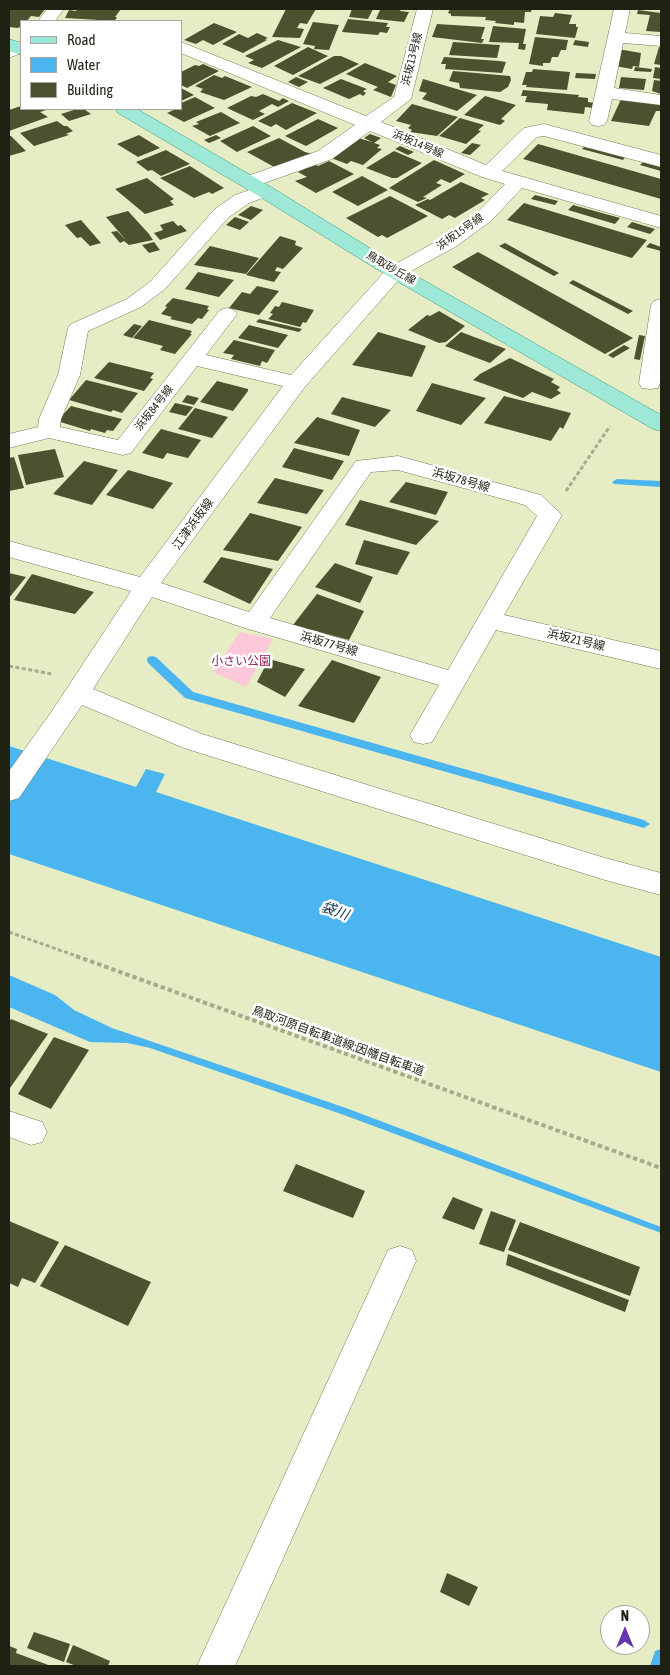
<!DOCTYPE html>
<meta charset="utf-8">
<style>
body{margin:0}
#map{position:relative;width:670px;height:1675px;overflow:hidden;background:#e6edc5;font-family:"Asap Condensed",sans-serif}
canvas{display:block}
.frame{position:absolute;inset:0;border:10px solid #1f2112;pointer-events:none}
.legend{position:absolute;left:20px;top:20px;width:162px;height:90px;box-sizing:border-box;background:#fff;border:1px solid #a5a6a0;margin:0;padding:6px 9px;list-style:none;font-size:15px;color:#1f2112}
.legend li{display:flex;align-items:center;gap:10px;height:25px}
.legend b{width:25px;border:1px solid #a5a6a0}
.north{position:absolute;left:600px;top:1605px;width:50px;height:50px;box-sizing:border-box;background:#fff;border:1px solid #a5a6a0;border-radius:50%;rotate:0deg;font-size:14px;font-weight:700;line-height:20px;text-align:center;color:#1f2112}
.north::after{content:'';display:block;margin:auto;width:18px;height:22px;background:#6437af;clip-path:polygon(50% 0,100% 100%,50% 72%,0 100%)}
</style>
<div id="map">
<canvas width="670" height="1675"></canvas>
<div class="frame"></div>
<ul class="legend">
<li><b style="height:6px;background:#9de8d6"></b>Road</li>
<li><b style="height:14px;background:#4ab5ef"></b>Water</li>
<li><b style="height:14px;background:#4c512f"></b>Building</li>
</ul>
<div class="north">N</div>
</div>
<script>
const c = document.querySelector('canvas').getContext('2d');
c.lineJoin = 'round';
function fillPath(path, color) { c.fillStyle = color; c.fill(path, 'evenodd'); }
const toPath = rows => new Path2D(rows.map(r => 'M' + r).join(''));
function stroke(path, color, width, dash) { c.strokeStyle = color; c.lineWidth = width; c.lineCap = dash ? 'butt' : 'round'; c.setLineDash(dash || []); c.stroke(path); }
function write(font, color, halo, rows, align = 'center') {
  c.font = font + ' "Asap Condensed","Noto Sans JP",sans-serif'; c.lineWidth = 5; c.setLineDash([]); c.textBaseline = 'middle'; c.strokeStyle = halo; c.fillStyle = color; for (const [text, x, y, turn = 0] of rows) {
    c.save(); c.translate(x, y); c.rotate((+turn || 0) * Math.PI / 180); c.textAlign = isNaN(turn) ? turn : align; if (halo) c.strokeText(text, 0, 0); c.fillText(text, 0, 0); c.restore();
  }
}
fillPath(toPath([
 [240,632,273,639,246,687,213,672]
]), '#fec8db');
fillPath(toPath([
 [9,746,136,787,146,769,165,774,156,792,661,957,661,1072,9,854],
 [9,975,55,995,74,1010,112,1028,346,1108,661,1227,661,1233,344,1115,150,1048,127,1043,90,1042,9,1007]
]), '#4ab5ef');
fillPath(toPath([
 [617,479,661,481,661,487,614,484,612,482,617,479],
 [152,656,156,657,193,692,644,820,650,824,644,828,185,698,148,663,147,660,148,657,152,656],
 [661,1649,661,1666,650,1666,655,1651,661,1649]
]), '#4ab5ef');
fillPath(toPath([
 [9,9,45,9,39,17,31,16,27,21,21,21,21,27,17,28,9,27],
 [77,9,121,9,115,17,117,17,115,21,65,18,69,10,76,11],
 [286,9,316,9,307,24,300,23,297,28,304,29,300,38,272,37],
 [352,9,373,9,368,19,349,17],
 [383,9,401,9,400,11,409,12,404,22,376,19,380,10],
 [450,9,525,10,532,9,531,12,525,12,524,23,514,22,514,25,495,23,496,21,485,20,486,17,451,16,451,14,448,13],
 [638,10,661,13,661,32,646,31,650,15,637,14],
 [555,13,572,15,569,24,576,24,576,27,578,27,575,38,536,34,540,16,553,17],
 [348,19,388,23,386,27,390,27,387,33,380,32,378,35,342,32],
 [313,22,339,25,329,50,314,49,315,46,303,44],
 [214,23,237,32,213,45,203,40,196,44,184,40],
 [437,24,485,27,481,39,484,39,482,43,432,37],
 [493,26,526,29,523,44,526,44,525,50,518,49,519,43,489,42],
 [257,33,268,38,265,39,267,40,243,53,222,44,239,34,248,38],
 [535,37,568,40,566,50,561,50,558,57,552,57,550,63,543,63,543,66,529,64],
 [278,40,301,47,262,68,248,63,254,60,245,56],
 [575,40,589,42,588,47,573,45],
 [453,42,500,45,497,58,449,55],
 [308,47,328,56,293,75,274,66],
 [659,47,661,48,661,65,654,64],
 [618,49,641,53,639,67,633,66,632,69,615,66],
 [334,56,341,56,359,64,320,84,298,76],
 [444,57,499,61,506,62,502,73,445,69,446,64,441,64],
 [365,63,397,76,388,82,396,85,391,97,373,90,378,87,346,74],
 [203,64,219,71,187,88,181,85,181,72,195,65,199,66],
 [635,67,652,69,651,72,634,71],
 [655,67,661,68,661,79,653,78],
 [533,69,570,72,567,90,526,87,527,85,522,85,526,72,532,72],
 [453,71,510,76,511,80,508,87,500,92,460,88,459,83,449,81],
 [576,73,596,74,595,79,575,78],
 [214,75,222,78,225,76,252,87,224,100,200,92,203,89,195,86],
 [296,77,308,82,299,87,288,82],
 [621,77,646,79,644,90,619,88],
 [341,79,367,89,363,91,366,93,363,96,360,94,349,99,323,88],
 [423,79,477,95,457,111,422,99,427,93,419,91],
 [654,80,661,81,661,94,652,91],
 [181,88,194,95,181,101],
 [523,90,579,95,578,97,588,98,588,102,595,103,593,108,585,107,584,114,547,110,548,104,525,102,527,96,521,96],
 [263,94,279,101,283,98,289,101,278,107,272,104,259,111,265,114,253,120,227,108,251,96,256,97],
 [485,96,516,105,501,119,505,121,500,125,464,115],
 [195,97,215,108,184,122,167,113,176,109,181,109,181,103],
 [622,97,661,103,661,111,656,111,649,126,611,121],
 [292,103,317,113,286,130,276,124,271,127,258,121],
 [412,104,458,117,437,136,410,132,412,130,408,128,411,125,396,121],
 [21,106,21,109,49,109,40,112,48,117,9,131,9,110],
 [77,109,84,109,91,114,69,121,61,114],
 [221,112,240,123,210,136,192,126,199,124,196,122],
 [460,118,484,125,478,130,481,131,466,144,439,136],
 [318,119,338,128,306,146,285,136],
 [57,121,64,126,67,126,73,131,66,134,69,135,34,146,20,133],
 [253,126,271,136,237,152,220,141],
 [370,134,381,138,374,143,380,145,377,148,382,149,363,165,351,161,347,164,331,158,358,138,372,142,364,138],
 [139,135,160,148,138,157,117,144],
 [216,135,221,138,209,143,204,140],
 [9,136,11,136,26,151,9,156],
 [279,138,305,152,316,155,306,159,301,157,276,168,247,152],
 [472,143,481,145,470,155,461,153],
 [538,144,661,179,661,199,523,159],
 [586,145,626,156,623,160,582,149],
 [400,146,414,152,408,155,395,149],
 [166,150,190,164,161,176,152,170,148,171,136,162],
 [394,151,422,163,397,178,392,178,366,168],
 [434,160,465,174,450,183,441,179,436,183,442,185,423,197,427,198,418,202,389,188],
 [329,161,354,174,316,193,295,181,307,177,298,172,314,164,318,166],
 [644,161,661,166,661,171,640,165],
 [190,166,224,188,212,194,209,192,194,198,160,178],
 [362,176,388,190,358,206,332,192],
 [147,178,174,199,170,201,174,205,145,214,115,189],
 [461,182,489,194,481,198,485,200,455,218,449,215,442,219,415,205,428,199,430,200],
 [535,195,558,201,555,205,531,199],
 [390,196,428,216,387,238,382,235,378,237,346,218],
 [524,203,647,240,632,258,507,220],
 [573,205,620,218,615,224,568,210],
 [251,206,263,210,251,220,238,215],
 [128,211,149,234,153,240,129,245,124,241,120,243,111,232,117,231,126,240,106,217],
 [235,217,249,222,240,230,226,225],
 [81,220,101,243,90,246,81,237,77,238,65,225],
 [173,221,178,226,181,225,187,231,160,240,154,233,163,230,160,225],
 [632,222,655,229,650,234,627,227],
 [280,236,296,241,295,245,303,248,283,269,277,267,275,271,281,272,274,282,246,275],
 [154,242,160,250,149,253,142,245],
 [505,243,559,273,554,276,499,246],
 [650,243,661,247,661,251,646,247],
 [210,246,259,258,246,274,194,265],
 [478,252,633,338,605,354,452,267],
 [198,272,234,280,219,297,185,289],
 [573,280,633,311,628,314,569,283],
 [257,286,279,291,259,315,229,308,242,292,250,294],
 [173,298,209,306,207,309,209,310,202,319,198,318,192,324,170,319,172,317,161,314,167,307,165,306],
 [282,302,314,310,306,323,303,322,300,327,268,319,273,314,270,313,275,306,279,307],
 [439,311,465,326,446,342,439,343,408,330,427,315,430,316],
 [259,319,302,329,299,332,256,322],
 [149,320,192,331,190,334,192,334,175,354,160,350,163,346,133,338],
 [134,324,142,326,132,338,123,335],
 [249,325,288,335,278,348,238,338],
 [378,332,426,346,412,377,352,365],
 [461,332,506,349,490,363,445,346],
 [639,335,645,336,640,360,634,359],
 [234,340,275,350,267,363,262,361,260,366,231,359,234,355,223,353],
 [624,345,630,348,613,358,608,355],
 [510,358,554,379,551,382,560,387,557,390,561,393,551,399,532,392,523,398,473,380,480,374],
 [109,362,154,373,150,378,153,379,144,391,94,378],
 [86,380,138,393,122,413,113,410,111,412,69,400],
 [217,381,248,389,248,391,233,411,200,402],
 [432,383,486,398,461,425,416,411],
 [187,395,199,398,194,405,182,402],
 [504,396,571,413,563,429,560,427,551,441,484,423],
 [342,397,391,410,375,427,331,414],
 [175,403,193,407,186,416,169,412],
 [71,406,122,419,113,431,107,430,105,433,91,429,90,431,57,421],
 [195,408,228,417,212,438,178,429],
 [317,417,360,430,349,456,294,443],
 [161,429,201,440,188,458,167,453,163,459,142,453],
 [294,448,344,461,332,480,282,467],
 [55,449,64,477,26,485,18,455],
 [14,457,24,488,9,491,9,458],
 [84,461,118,470,92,505,53,494],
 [128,470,173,483,153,509,106,495],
 [275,478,324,490,307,514,257,503],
 [406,482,448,492,436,515,389,502],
 [360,500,439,521,416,545,345,525],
 [250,513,302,527,278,561,223,550],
 [364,540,410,552,397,575,355,564],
 [221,557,273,569,250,604,203,582],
 [335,563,373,577,360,603,315,587],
 [9,573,26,577,9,598],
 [32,574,94,592,75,614,14,600],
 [317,594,364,611,349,640,293,625],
 [269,659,305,669,285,697,257,682],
 [332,660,381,677,354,723,298,706],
 [11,1019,48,1034,10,1088,9,1022],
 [54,1037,89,1050,51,1109,18,1094],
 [296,1164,365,1191,353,1218,283,1191],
 [453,1197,483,1209,474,1230,442,1218],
 [491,1211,516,1220,504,1252,479,1244],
 [9,1221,59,1242,35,1283,22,1278,18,1287,9,1283],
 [520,1222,640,1267,630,1296,508,1250],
 [65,1245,151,1282,128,1326,40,1286],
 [508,1254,629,1300,625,1312,506,1265],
 [447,1573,478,1587,469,1606,440,1592],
 [34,1632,70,1644,64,1662,27,1648],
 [73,1645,110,1661,108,1666,76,1666,66,1662],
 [9,1646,17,1649,16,1653,51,1666,9,1666]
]), '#4c512f');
const minor = toPath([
 [47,9,64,9,55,21,38,21,47,9],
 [417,9,433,9,411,99,381,122,486,165,524,128,544,124,661,155,661,167,544,136,537,137,502,171,661,216,661,228,522,188,491,221,455,247,402,276,304,388,161,583,249,612,356,461,398,456,541,495,562,515,504,615,661,651,661,669,496,630,432,742,423,744,414,742,410,735,439,685,245,628,152,597,93,689,202,734,605,858,661,873,661,895,605,880,184,748,82,705,19,798,9,801,9,771,52,711,131,591,9,557,9,541,140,577,283,386,197,366,131,453,123,455,49,438,9,448,9,434,38,427,39,419,58,375,68,328,71,324,127,299,151,281,215,209,235,195,264,185,271,187,274,191,271,195,249,203,229,217,165,289,141,307,88,331,80,375,61,419,60,427,118,440,220,310,227,308,234,310,237,314,206,355,291,375,388,268,441,239,477,213,505,184,482,177,370,131,332,159,256,186,249,188,242,186,239,182,242,178,318,151,355,125,181,53,181,42,366,116,394,97,417,9],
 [398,470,525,505,537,516,448,670,270,618,371,472,398,470],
 [614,9,630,9,625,33,661,36,661,46,623,43,614,88,661,95,661,105,612,99,607,121,604,125,598,126,592,125,589,121,614,9],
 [21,41,21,53,9,58,9,46,21,41],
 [661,299,661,380,658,388,650,389,642,388,639,383,651,305,654,301,661,299],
 [9,1111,42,1122,47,1132,42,1142,31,1145,9,1137,9,1111],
 [400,1246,412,1250,416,1261,235,1666,197,1666,388,1250,400,1246]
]);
const major = toPath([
 [9,39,21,43,21,55,9,51,9,39],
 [115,109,137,109,271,187,402,268,661,415,661,431,653,429,388,276,257,195,118,113,115,109]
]);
stroke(minor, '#727854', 1);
stroke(major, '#479880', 1);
stroke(toPath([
 [566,491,610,426],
 [9,666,52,674],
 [9,932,79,957]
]), '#a5ab8b', 3, [4, 2.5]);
stroke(toPath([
 [76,956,661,1168]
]), '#a5ab8b', 4, [4.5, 3]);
fillPath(minor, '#fff');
fillPath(major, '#9de8d6');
write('11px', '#1f2112', '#fff', [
 ["浜坂13号線",412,59,-76],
 ["浜坂14号線",418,144,23],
 ["浜坂15号線",460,232,-35],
 ["鳥取砂丘線",391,268,30],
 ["浜坂84号線",154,408,-52]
]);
write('12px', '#1f2112', '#fff', [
 ["浜坂78号線",461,480,16],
 ["江津浜坂線",193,524,-54],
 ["浜坂21号線",576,640,13],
 ["浜坂77号線",329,644,16],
 ["鳥取河原自転車道線;因幡自転車道",338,1041,20]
]);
write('12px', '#911e57', '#fff', [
 ["小さい公園",241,661]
]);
write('italic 14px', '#003046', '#fff', [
 ["袋川",335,911,19]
]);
</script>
